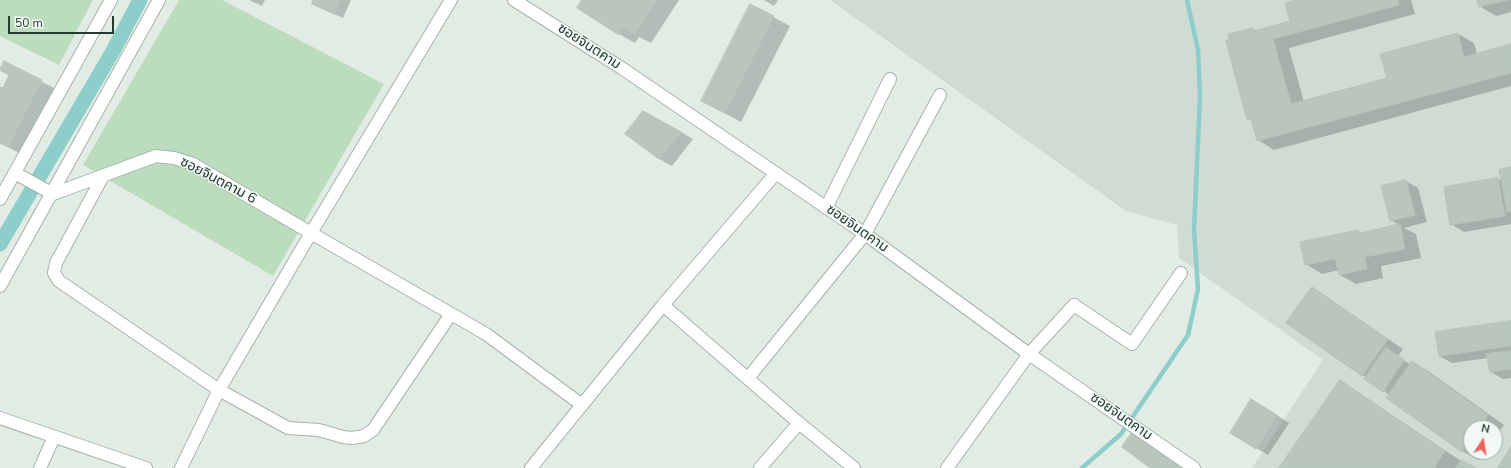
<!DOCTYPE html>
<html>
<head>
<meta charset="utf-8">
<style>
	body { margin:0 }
	#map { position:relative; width:1511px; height:468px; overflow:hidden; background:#e2ece5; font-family:"Nunito Sans",sans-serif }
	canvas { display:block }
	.north { position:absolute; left:1463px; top:420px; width:40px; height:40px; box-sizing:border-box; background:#f2f8f4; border:1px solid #9fada6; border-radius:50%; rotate:12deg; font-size:11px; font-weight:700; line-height:16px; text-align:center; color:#233c30 }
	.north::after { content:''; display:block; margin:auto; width:14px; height:18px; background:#eb6561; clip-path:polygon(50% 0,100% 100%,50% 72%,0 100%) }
	.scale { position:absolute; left:8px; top:16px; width:106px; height:18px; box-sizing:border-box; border:2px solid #233c30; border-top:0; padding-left:5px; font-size:12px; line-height:14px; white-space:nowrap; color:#233c30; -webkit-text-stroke:3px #f2f8f4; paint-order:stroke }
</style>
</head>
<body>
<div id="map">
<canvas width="1511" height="468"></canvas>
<div class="north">N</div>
<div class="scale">50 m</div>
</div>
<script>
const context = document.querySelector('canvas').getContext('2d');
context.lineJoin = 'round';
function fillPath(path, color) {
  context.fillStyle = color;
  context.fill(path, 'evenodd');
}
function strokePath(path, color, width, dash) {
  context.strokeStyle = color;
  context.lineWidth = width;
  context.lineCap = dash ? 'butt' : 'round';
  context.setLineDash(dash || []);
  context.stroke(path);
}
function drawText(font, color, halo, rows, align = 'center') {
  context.font = font + ' "Nunito Sans","Noto Sans Thai",sans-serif';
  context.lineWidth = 3;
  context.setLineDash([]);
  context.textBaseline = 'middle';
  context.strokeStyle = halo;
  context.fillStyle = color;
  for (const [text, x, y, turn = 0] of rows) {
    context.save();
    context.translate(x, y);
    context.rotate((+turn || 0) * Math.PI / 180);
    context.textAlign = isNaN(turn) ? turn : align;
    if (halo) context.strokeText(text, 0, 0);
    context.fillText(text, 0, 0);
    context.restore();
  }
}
fillPath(new Path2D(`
	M830,0H1511V468H1252L1323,360L1179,258L1177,225L1126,211ZM1471,428H1495V452H1471Z`), '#d0dbd4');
fillPath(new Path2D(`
	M0,0H93L59,65L0,36Z
	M179,0H222L384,84L273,276L83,165Z`), '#bcdcbe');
fillPath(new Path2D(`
	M249,0H265L262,6Z
	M314,0H351L343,18L321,8Z
	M584,0H679L651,43L639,37L635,43L619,34Z
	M764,0H778L774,6Z
	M1299,0H1411L1415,14L1289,48L1304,102L1388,79L1458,34L1474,43L1477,54L1511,45V86L1274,150L1258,140L1253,122L1248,119L1253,29L1257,31L1291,22Z
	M1478,0H1511V12L1496,16L1479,6Z
	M751,5L790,26L741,122L702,101Z
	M5,63L54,88L21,154L0,143V88L3,89L11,75Z
	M681,132L693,139L672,166L659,159Z
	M1511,168V224L1464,232L1451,224L1498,179L1502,181Z
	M1406,181L1418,188L1427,222L1404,228L1416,234L1421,258L1381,266L1383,278L1356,284L1340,275L1339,270L1322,274L1306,264L1358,231L1361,233L1399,225L1391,220Z
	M1312,288L1403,349L1398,356L1411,365L1412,362L1428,371L1504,425L1495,437V428H1471V452H1484L1478,460L1462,451L1366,377L1287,323Z
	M1511,322V378L1503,379L1491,372L1488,358L1452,363L1439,356Z
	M1340,381L1461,461L1474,468H1281Z
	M1264,407L1289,423L1268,455L1256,448Z
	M1134,432L1184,468H1151Z`), '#0003');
strokePath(new Path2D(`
	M1082,468L1121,434L1188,335L1198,289L1194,230L1200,96L1198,50L1187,0`), '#8dceca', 4.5);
strokePath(new Path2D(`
	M0,244L113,51L140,0`), '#8dceca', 15);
const building = new Path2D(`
	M313,0H340L334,14L312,4Z
	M582,0H657L634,35L623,28L619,35L577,8Z
	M1296,0H1398L1399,5L1273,39L1291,104L1387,78L1380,54L1458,33L1464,57L1511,44V73L1257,141L1251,119L1247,120L1226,41L1229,40L1228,34L1253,28L1254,31L1290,21L1285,3Z
	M1477,0H1508L1479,7Z
	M750,4L774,16L725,113L701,101Z
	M4,61L42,80L8,147L0,143V87L3,88L9,75L0,70Z
	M643,111L681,132L659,159L625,134Z
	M1511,167V211L1507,212L1499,170Z
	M1498,178L1505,216L1450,225L1444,187Z
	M1406,180L1415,215L1390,221L1381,186Z
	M1400,224L1405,249L1365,257L1367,269L1339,275L1335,259L1305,265L1300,242L1358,230L1359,233Z
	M1312,287L1388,339L1362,376L1286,323Z
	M1511,321V346L1439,356L1435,332Z
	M1386,347L1404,360L1383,392L1364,379Z
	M1511,351V369L1490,372L1486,354Z
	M1412,361L1488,415L1479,428H1471V439L1462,452L1386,398Z
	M1340,380L1445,451L1434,468H1279Z
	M1251,399L1277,415L1256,449L1230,433Z
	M1133,431L1182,468H1150L1122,447Z
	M1511,447V468H1498Z
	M1461,460L1476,468H1456Z`);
fillPath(building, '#b8c6be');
strokePath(building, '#b5c5bb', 1);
const minor = new Path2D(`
	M514,0L623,69L865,234L1029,354L1194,468
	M15,173L53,194L156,156L174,158L193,164L311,233L451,0
	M103,176L56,263L54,273L59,281L219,390L288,428L319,430L343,437L352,438L364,436L373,430L451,314
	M0,199L111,0
	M826,208L890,79
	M0,286L159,0
	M663,305L799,423L854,468
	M748,378L865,234L940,95
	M0,418L146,468
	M40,468L54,437
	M181,468L219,390L311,233L486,334L582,405
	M531,468L663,305L776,173
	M760,468L799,423
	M947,468L1029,354L1074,305L1132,344L1181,273`);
strokePath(minor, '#a5b4ab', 14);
strokePath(minor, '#fff', 12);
drawText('14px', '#233c30', '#f2f8f4', [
	["ซอยจินตคาม",589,47,33],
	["ซอยจินตคาม 6",218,181,28],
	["ซอยจินตคาม",857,229,35],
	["ซอยจินตคาม",1121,417,35]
]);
</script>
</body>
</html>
